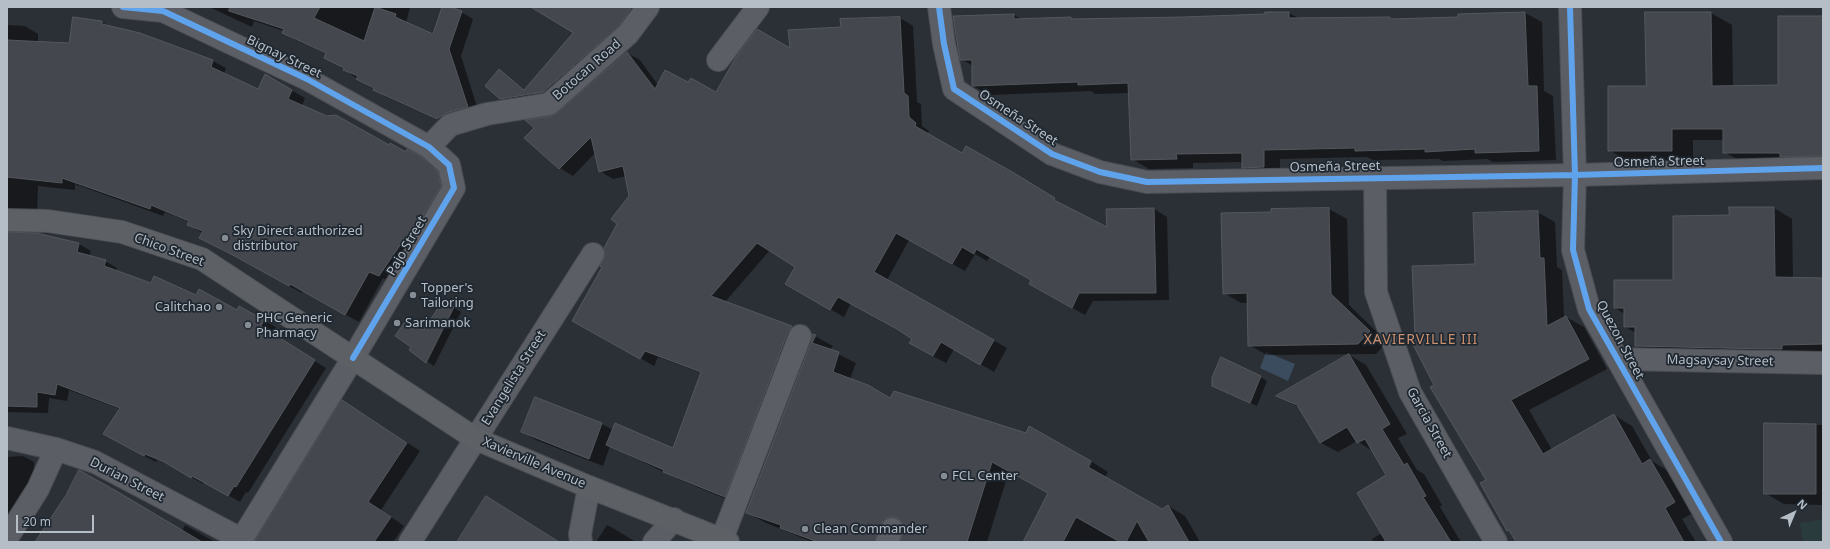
<!DOCTYPE html>
<html>
<head>
<meta charset="utf-8">
<style>
	body { margin:0 }
	#map { position:relative; width:1830px; height:549px; overflow:hidden; background:#2b3036; font-family:"Noto Sans",sans-serif }
	canvas { display:block }
	.frame { position:absolute; inset:0; border:8px solid #b5bdc6; pointer-events:none }
	.north { position:absolute; left:1774px; top:493px; width:40px; height:40px; -webkit-text-stroke:3px #1f2730; paint-order:stroke; rotate:44deg; font-size:11px; font-weight:700; line-height:16px; text-align:center; color:#b5bdc6 }
	.north::after { content:''; display:block; margin:auto; width:14px; height:18px; background:#b5bdc6; clip-path:polygon(50% 0,100% 100%,50% 72%,0 100%) }
	.scale { position:absolute; left:16px; top:515px; width:78px; height:18px; box-sizing:border-box; border:2px solid #b5bdc6; border-top:0; padding-left:5px; font-size:12px; line-height:14px; white-space:nowrap; color:#b5bdc6; -webkit-text-stroke:3px #1f2730; paint-order:stroke }
</style>
</head>
<body>
<div id="map">
<canvas width="1830" height="549"></canvas>
<div class="frame"></div>
<div class="north">N</div>
<div class="scale">20 m</div>
</div>
<script>
const context = document.querySelector('canvas').getContext('2d');
context.lineJoin = 'round';
function fillPath(path, color) {
  context.fillStyle = color;
  context.fill(path, 'evenodd');
}
function strokePath(path, color, width, dash) {
  context.strokeStyle = color;
  context.lineWidth = width;
  context.lineCap = dash ? 'butt' : 'round';
  context.setLineDash(dash || []);
  context.stroke(path);
}
function drawText(font, color, halo, rows, align = 'center') {
  context.font = font + ' "Noto Sans",sans-serif';
  context.lineWidth = 3.5;
  context.setLineDash([]);
  context.textBaseline = 'middle';
  context.strokeStyle = halo;
  context.fillStyle = color;
  for (const [text, x, y, turn = 0] of rows) {
    context.save();
    context.translate(x, y);
    context.rotate((+turn || 0) * Math.PI / 180);
    context.textAlign = isNaN(turn) ? turn : align;
    if (halo) context.strokeText(text, 0, 0);
    context.fillText(text, 0, 0);
    context.restore();
  }
}
fillPath(new Path2D(`
	M1823,519V542H1803L1800,523Z`), '#293b3c');
fillPath(new Path2D(`
	M1266,352L1295,364L1288,381L1260,368Z`), '#3b4c5e');
fillPath(new Path2D(`
	M209,7H410L406,23L433,35L443,7L461,12L473,19L461,56L479,113L449,125L386,97L344,70L327,54L295,40L284,33V31L254,21L252,27Z
	M542,7H644L552,97L510,103L501,98L500,70L525,90L575,33ZM548,90L549,92L532,95L534,93Z
	M1289,13L1300,19L1390,18L1393,20L1459,18V15L1525,13L1542,22L1544,91L1553,96L1556,160L1493,162L1487,159L1443,161L1439,159L1373,160L1367,157L1280,159V176L1260,177L1243,167V162L1193,163V168L1149,169L1132,159L1130,93L1095,94L1091,91L990,95L973,86V66L961,59L1014,15L1021,19L1070,18L1074,20L1183,18Z
	M1711,13L1732,25L1733,87L1779,86L1823,17V168L1746,164L1724,152V140H1693V163H1631L1609,150L1647,87Z
	M74,18L102,22L111,27L140,34L213,61L226,68L224,74L258,91L266,76L305,98L302,106L390,146L406,153L408,151L435,166L451,180L392,283L383,278L359,322L303,291L302,293L201,238L203,233L188,225L189,222L165,212L163,216L75,184V190L38,186L37,215L7,218V25L25,26L38,34V43L70,44Z
	M900,18L913,26L917,102L921,104L922,126L929,131L927,134L963,154L1027,182L1067,208L1108,228L1154,209L1167,217L1169,300L1093,301L1085,315L1030,284L1032,279L990,256L987,261L975,254L965,271L909,240L887,280L1007,348L994,372L954,349L946,363L923,351L913,338L901,331L851,303L844,317L786,284L796,266L770,250L725,302L792,327L805,335L738,504L678,479L610,446L603,466L536,440L522,432L535,398L602,424L613,430L674,449L701,373L658,357L654,366L573,320L603,266L630,196L626,176L613,179L600,171L595,153L573,176L560,168L526,138L551,117L558,114L627,53L640,60L658,85L689,84L717,93L791,50L842,28Z
	M1774,208L1792,219L1793,279H1823V354L1655,356L1636,346V333L1625,327V314L1615,308L1674,281L1730,216Z
	M1329,209L1347,219L1349,305L1387,342L1376,354L1267,355L1249,345L1248,303H1241L1224,293L1272,213V210Z
	M1537,212L1555,222L1557,267L1562,270L1564,318L1566,317L1584,327L1607,369L1529,410L1552,450L1614,415L1632,426L1652,461L1668,471L1693,513L1682,519L1696,542H1517L1512,532L1508,530L1487,480L1436,385L1416,336L1476,265Z
	M7,233L36,234L79,244L91,251L89,257L105,261L117,268L116,271L237,311L239,308L276,327L272,334L326,368L248,493L246,492L240,502L205,482L203,484L176,468L157,460L156,462L116,441L120,409L69,390L67,401L49,398L48,413L7,412Z
	M444,302L461,312L434,366L410,350Z
	M813,335L833,346L830,350L856,363L850,379L890,399L1087,472L1092,462L1108,472L1105,477L1162,510L1168,506L1185,516L1200,542H1150L1149,540L1148,542H1024L1049,493L1009,471L987,542H901L905,527L902,529L895,542H812L764,522L747,512L813,341Z
	M1349,355L1366,365L1407,434L1398,438L1417,470L1424,474L1442,505L1440,507L1461,542H1373L1372,539L1382,533L1388,475L1374,452L1357,441L1338,452L1321,443L1300,408L1278,396Z
	M1260,377L1267,381L1257,406L1220,389Z
	M356,409L420,451L381,510L404,526L393,542H256Z
	M1765,424L1823,425V505L1784,504L1765,493Z
	M23,456L34,462L33,497L7,529V457Z
	M80,471L182,531L185,525L215,542H39L47,525Z
	M607,525L613,528L636,542H596Z`), '#0007');
const building = new Path2D(`
	M230,7H320L314,18L364,41L375,7L396,14L395,17L433,34L442,7H449L462,11L449,49L468,107L446,113L437,119L373,90L374,88L356,79L358,76L343,70L344,68L324,58L326,53L282,33L284,29L229,11Z
	M531,7H632L619,26L543,92L500,99L485,86L499,69L524,90L573,33Z
	M1265,12H1289V18L1390,17V19L1458,17V14L1525,12L1528,86H1537L1539,151L1475,153V149L1425,152V149L1355,151V148L1264,150V167L1242,168V153L1176,154L1177,159L1131,160L1128,83L1078,85V82L972,86V60H960L953,16L1014,14V19L1071,17V19L1183,17L1265,14Z
	M1645,12H1711L1712,86L1778,85V16H1823V156L1780,157V153H1723V129H1672V151H1608V86H1646Z
	M73,17L102,21V24L140,33L213,60L211,67L258,89L265,74L292,90L288,99L327,116L336,115L389,145L390,143L406,152L407,149L422,157L438,172L441,186L416,227L405,243L403,241L379,276L369,272L345,315L290,284L289,286L229,253L199,238L203,231L187,225L189,221L151,205L150,209L62,178V183L7,177V40L69,43Z
	M900,17L904,93L908,96L909,117L916,123L915,126L962,153L966,146L1014,173L1055,198L1054,200L1107,227L1106,209L1154,208L1156,293H1079L1072,308L1029,284L1031,280L976,249L974,254L962,247L952,264L896,233L874,272L994,340L980,365L941,342L933,356L909,343L912,339L897,329L838,297L830,310L785,284L795,267L757,243L711,296L792,326L788,332L725,497L663,472L664,470L606,445L615,423L673,448L701,372L645,351L640,359L572,321L602,267L600,266L605,255L604,248L617,224L611,219L629,196L623,166L599,172L591,137L559,169L524,138L534,128L525,120L551,116L557,113L627,52L655,89L665,70L688,82L691,78L716,92L736,57L757,29L790,48L788,30L841,27L840,19Z
	M1729,207H1774L1775,277L1823,278V344L1782,345V349H1767L1635,346V327H1624V308H1614V280H1673V216L1729,215Z
	M1329,208L1331,294L1370,331L1358,344L1248,346L1247,293L1223,294L1221,213L1271,212V209Z
	M1538,211L1540,258H1544L1547,326L1566,316L1589,359L1511,400L1543,454L1614,414L1642,464L1650,459L1675,502L1665,508L1684,542H1516L1509,530L1507,531L1480,483L1486,480L1430,387L1434,385L1409,337L1415,335L1412,266L1475,264L1473,213Z
	M7,232L36,233L79,243L77,252L106,260L104,266L151,283L154,276L196,295L199,289L237,310L239,306L264,320L261,326L315,360L236,487L234,486L228,496L192,476L191,478L164,462L145,454L144,456L103,434L120,408L57,384L55,395L37,392V407L7,406Z
	M444,300L454,307L426,363L409,350L411,347L395,336L407,319L423,330Z
	M812,334L816,335L812,343L839,352L833,372L868,385L890,398L894,391L1026,433L1029,426L1091,461L1088,467L1162,509L1168,505L1189,542H1149L1137,521L1126,542H1120L1076,517L1063,542H1023L1048,493L992,462L967,542H900L904,527L901,521L896,517H890L884,519L881,524L875,542H818L780,528L781,525L746,513L812,340Z
	M1349,354L1390,424L1382,429L1404,465L1407,463L1426,496L1423,497L1451,542H1386L1357,493L1386,475L1365,439L1357,443L1347,427L1320,443L1297,405L1276,396Z
	M1221,357L1261,376L1250,403L1212,386V378Z
	M535,397L602,423L589,459L521,432Z
	M342,400L407,443L368,502L391,517L374,542H255Z
	M1764,423L1816,424V494H1764Z
	M79,470L118,492L202,542H35L66,495Z
	M486,496L559,542H457Z`);
fillPath(building, '#44484e');
strokePath(building, '#53585d', 1);
const minor = new Path2D(`
	M123,7L163,11L307,79L429,147L449,165L454,188L353,358L240,542
	M939,7L944,44L954,89L1052,154L1100,172L1147,182L1575,175L1823,168
	M1570,7L1575,175L1573,250L1589,309L1721,542
	M718,60L758,7
	M429,147L450,125L487,114L549,104L628,34L648,7
	M1375,178L1376,292L1410,392L1496,542
	M1617,359L1823,363
	M7,438L56,449L95,462L241,539
	M7,538L38,489L56,449
	M722,539L800,336
	M410,542L593,254
	M581,542L580,534L589,487
	M654,542L674,519
	M887,542L892,529`);
const major = new Path2D(`
	M7,220L48,221L122,232L202,259L476,439L589,487L728,542`);
strokePath(minor, '#494c51', 24);
strokePath(major, '#494d53', 24);
strokePath(minor, '#5b5e64', 22);
strokePath(major, '#5d6166', 22);
strokePath(new Path2D(`
	M123,7L163,11L307,79L429,147L449,165L454,188L353,358
	M939,7L944,44L954,89L1052,154L1100,172L1147,182L1575,175L1823,168
	M1570,7L1575,175L1573,250L1589,309L1721,542`), '#60a3ed', 6);
for (const [x, y, r, color] of [
	[225,238,4,"#858c94"],
	[413,295,4,"#858c94"],
	[219,307,4,"#858c94"],
	[397,323,4,"#858c94"],
	[248,325,4,"#858c94"],
	[944,476,4,"#858c94"],
	[805,529,4,"#858c94"]
]) {
  const dot = new Path2D();
  dot.arc(x, y, r, 0, 2 * Math.PI);
  context.fillStyle = color;
  context.fill(dot);
  strokePath(dot, '#1f2730', 1.5);
}
drawText('13px', '#b5bdc6', '#1f2730', [
	["Bignay Street",284,57,26],
	["Botocan Road",587,70,-41],
	["Osmeña Street",1018,118,33],
	["Osmeña Street",1659,162,-1],
	["Osmeña Street",1335,167,-1],
	["Pajo Street",407,246,-60],
	["Chico Street",169,250,20],
	["Quezon Street",1620,340,62],
	["Magsaysay Street",1720,361,1],
	["Evangelista Street",514,378,-58],
	["Garcia Street",1429,423,61],
	["Xavierville Avenue",534,463,23],
	["Durian Street",127,480,27]
]);
drawText('13px', '#b5bdc6', '#1f2730', [
	["Sky Direct authorized",233,231],
	["distributor",233,246],
	["Topper's",421,288],
	["Tailoring",421,303],
	["Calitchao",211,307,"right"],
	["PHC Generic",256,318],
	["Pharmacy",256,333],
	["Sarimanok",405,323],
	["FCL Center",952,476],
	["Clean Commander",813,529]
], 'left');
context.letterSpacing = '1px';
drawText('14px', '#ca906d', '#1f2730', [
	["XAVIERVILLE III",1421,340]
]);
context.letterSpacing = '0px';
</script>
</body>
</html>
